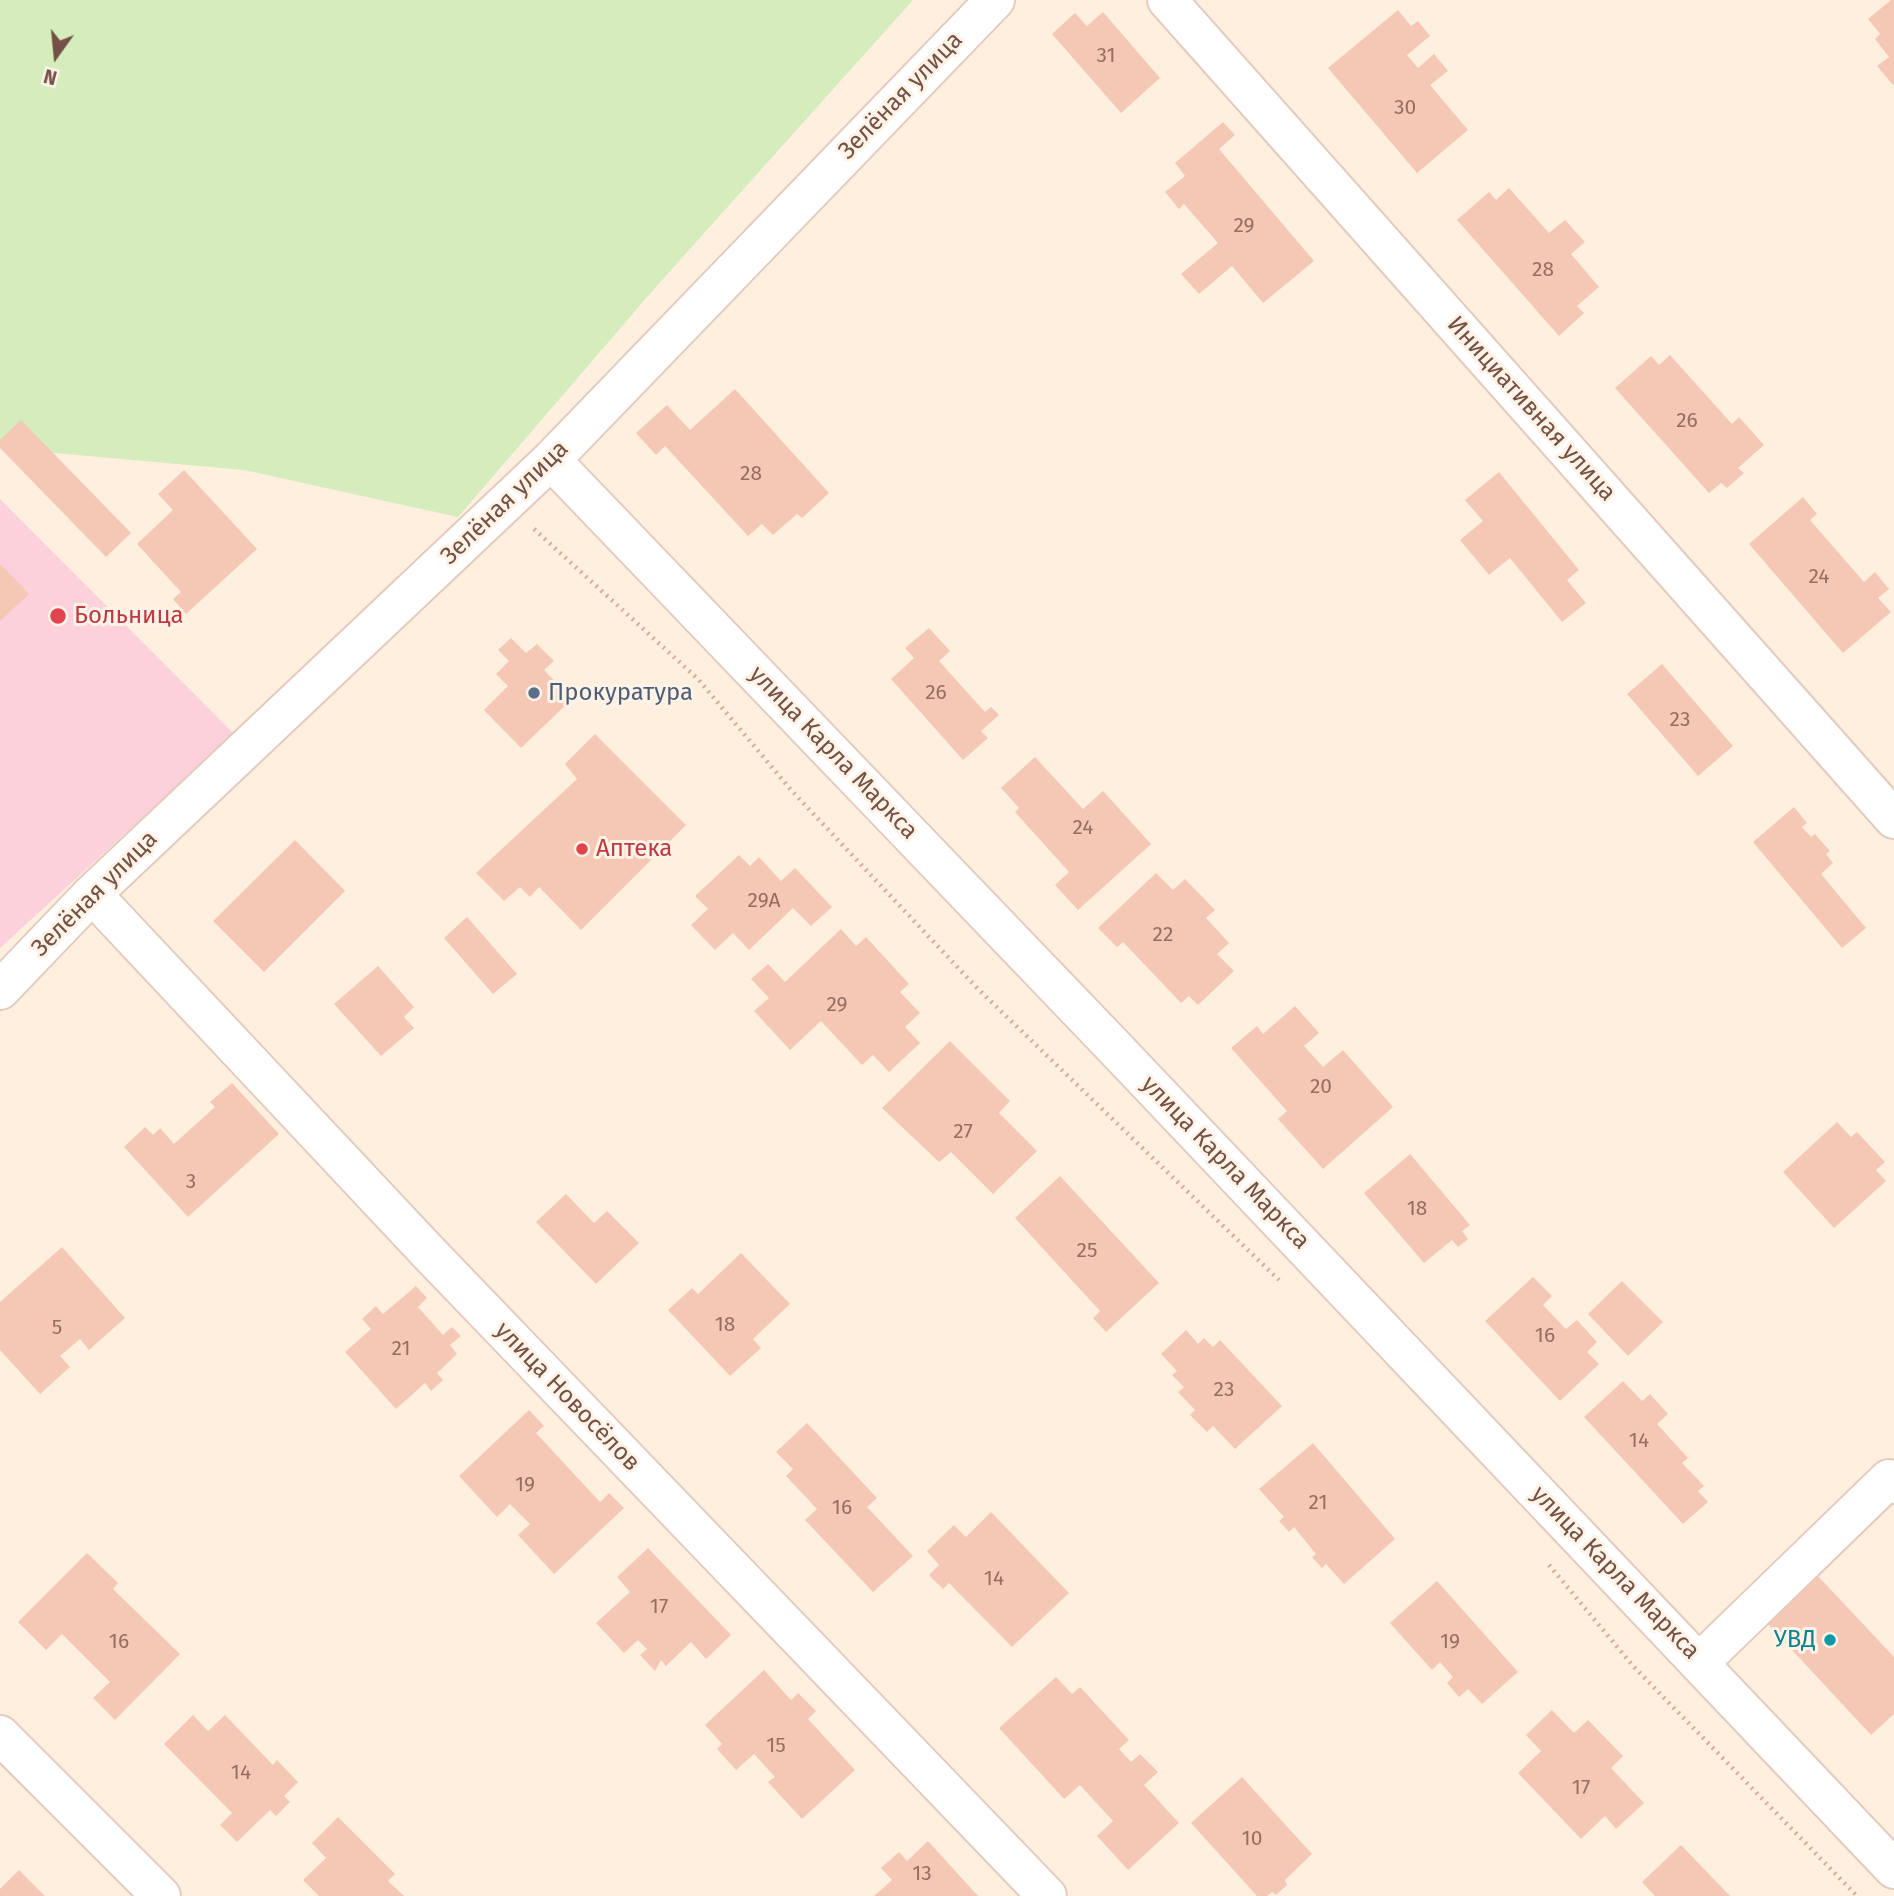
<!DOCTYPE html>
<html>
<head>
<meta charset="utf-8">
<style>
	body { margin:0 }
	#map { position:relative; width:1894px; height:1896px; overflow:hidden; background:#feefdf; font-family:"Fira Sans",sans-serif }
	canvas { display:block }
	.north { position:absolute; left:21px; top:21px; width:70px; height:70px; -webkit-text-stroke:5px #fff3e7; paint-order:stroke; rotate:195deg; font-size:19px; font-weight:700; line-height:28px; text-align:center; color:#755145 }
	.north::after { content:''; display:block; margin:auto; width:24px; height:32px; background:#755145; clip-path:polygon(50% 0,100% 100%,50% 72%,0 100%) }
</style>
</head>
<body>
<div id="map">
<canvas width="1894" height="1896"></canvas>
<div class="north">N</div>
</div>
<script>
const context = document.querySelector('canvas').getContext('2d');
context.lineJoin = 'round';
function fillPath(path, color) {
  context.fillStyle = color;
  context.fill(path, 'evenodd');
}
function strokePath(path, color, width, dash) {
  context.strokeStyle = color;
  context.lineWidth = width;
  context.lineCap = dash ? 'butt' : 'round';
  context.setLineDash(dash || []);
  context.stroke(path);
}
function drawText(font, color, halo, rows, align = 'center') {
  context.font = font + ' "Fira Sans",sans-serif';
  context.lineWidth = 6;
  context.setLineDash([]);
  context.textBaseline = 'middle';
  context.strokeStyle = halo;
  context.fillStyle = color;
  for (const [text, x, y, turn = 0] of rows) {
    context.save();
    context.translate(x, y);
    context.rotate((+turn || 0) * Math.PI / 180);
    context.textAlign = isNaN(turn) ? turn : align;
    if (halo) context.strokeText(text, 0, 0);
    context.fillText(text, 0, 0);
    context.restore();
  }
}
fillPath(new Path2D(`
	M0,499L234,734L0,948Z`), '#fcd1db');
fillPath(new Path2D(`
	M0,0H913L654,289L458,517L244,470L0,448Z`), '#d5ecbd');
fillPath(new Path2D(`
	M1891,0H1894V86L1877,66L1889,57L1875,39L1880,34L1868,19Z
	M1398,10L1411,26L1418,21L1430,36L1407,55L1418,68L1434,54L1448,71L1430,85L1468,130L1417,173L1328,68Z
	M1103,12L1160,78L1121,113L1052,34L1075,13L1087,26Z
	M1223,122L1235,135L1219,149L1314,261L1263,303L1232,266L1199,294L1181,274L1218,243L1184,204L1179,209L1165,192L1185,176L1175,163Z
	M1509,188L1549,233L1565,220L1585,242L1571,254L1599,287L1577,306L1584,313L1559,336L1457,220L1489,192L1496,200Z
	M1670,355L1732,424L1739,417L1764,445L1738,468L1744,473L1727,488L1721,483L1709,493L1615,388L1651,356L1659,365Z
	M735,389L829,493L802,518L797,514L773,535L762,524L748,536L665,446L656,455L636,433L667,405L690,430Z
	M21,420L131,533L106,557L0,448V440Z
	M184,470L257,549L186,614L173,599L181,592L137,544L173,510L158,494Z
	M1499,472L1579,570L1567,580L1586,603L1562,622L1510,558L1489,575L1460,540L1483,521L1465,500Z
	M1803,497L1817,514L1810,520L1864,582L1875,572L1889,589L1878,598L1891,612L1843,653L1749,544Z
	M0,564L29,594L0,621Z
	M929,628L950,651L939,661L985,712L991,707L999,715L981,731L988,738L963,760L891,679L914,658L905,648Z
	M511,638L526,653L537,644L554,661L544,670L572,699L521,748L484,710L508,686L496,674L509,661L498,650Z
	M1662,664L1733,746L1698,776L1627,694Z
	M595,734L686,825L581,930L539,887L530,897L520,887L504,901L476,873L577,779L565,764Z
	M1035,757L1083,809L1103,791L1151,844L1078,910L1055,885L1069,872L1015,812L1019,808L1001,788Z
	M1794,807L1807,823L1802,827L1811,837L1815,834L1830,851L1826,854L1833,863L1821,874L1866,928L1842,948L1753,842Z
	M295,840L345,891L264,972L213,921Z
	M739,855L750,866L759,857L781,881L795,868L832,907L811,926L793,908L749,950L733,933L715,950L691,925L708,909L695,896Z
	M1156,873L1173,890L1185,879L1215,910L1206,918L1229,943L1217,954L1234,971L1198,1005L1189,996L1181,1003L1123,942L1117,947L1098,928Z
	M467,917L517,974L493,994L444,938Z
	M841,929L856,946L866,937L909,984L900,992L920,1013L905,1027L920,1043L889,1072L873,1055L862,1065L821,1021L790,1050L754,1011L769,998L751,979L768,964L785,982Z
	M378,966L414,1007L404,1017L414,1028L381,1056L334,1004Z
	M1295,1006L1319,1033L1304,1046L1323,1067L1343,1050L1393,1107L1323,1169L1278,1119L1287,1111L1231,1048L1257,1026L1263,1034Z
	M950,1041L1010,1101L999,1113L1037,1151L993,1194L951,1152L939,1162L882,1108Z
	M232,1083L279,1134L188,1217L124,1147L145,1127L153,1135L160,1128L174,1144L215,1107L210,1102Z
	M1837,1122L1851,1137L1857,1132L1885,1162L1876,1170L1886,1181L1834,1228L1783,1172Z
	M1410,1154L1470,1225L1462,1231L1468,1239L1458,1247L1452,1240L1424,1263L1364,1193Z
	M1060,1176L1159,1283L1106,1332L1093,1318L1100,1311L1015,1218Z
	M566,1194L594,1223L607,1211L639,1243L596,1284L536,1222Z
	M62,1247L125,1318L89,1350L80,1339L60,1356L70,1367L40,1394L0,1350V1302Z
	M741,1253L790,1304L753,1339L761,1348L730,1376L668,1310L692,1288L698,1294Z
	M1533,1277L1552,1296L1543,1305L1566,1329L1577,1320L1597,1342L1587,1352L1599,1364L1560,1401L1485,1321Z
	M1622,1281L1663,1322L1628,1356L1588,1314Z
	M416,1286L427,1298L418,1307L443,1335L452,1327L461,1336L450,1345L457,1354L437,1373L443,1380L431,1391L425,1383L396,1409L345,1352L371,1329L362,1319L376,1306L383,1314Z
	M1186,1330L1198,1344L1204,1338L1213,1347L1220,1340L1282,1406L1235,1449L1213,1426L1207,1432L1190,1415L1195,1410L1178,1392L1184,1387L1172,1375L1177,1371L1161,1354Z
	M1623,1381L1642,1401L1650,1394L1668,1414L1657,1424L1688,1458L1682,1463L1704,1486L1698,1491L1708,1502L1683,1524L1584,1417Z
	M529,1410L544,1426L536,1433L600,1502L609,1493L624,1508L554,1574L518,1535L530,1524L510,1504L497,1517L459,1476Z
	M807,1423L877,1498L867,1507L913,1556L873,1592L805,1520L817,1509L786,1476L793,1469L776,1452Z
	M1313,1443L1395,1539L1344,1584L1326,1564L1322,1568L1312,1557L1316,1554L1294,1527L1289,1532L1279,1521L1284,1517L1259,1489Z
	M991,1512L1069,1593L1012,1647L949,1583L943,1589L929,1575L939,1565L927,1551L954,1525L966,1537Z
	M648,1548L731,1635L706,1659L691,1642L666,1666L661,1660L655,1671L640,1655L647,1649L638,1640L624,1653L596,1623L630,1592L617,1577Z
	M87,1553L118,1583L113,1589L180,1654L115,1720L93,1698L110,1682L62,1634L46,1650L18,1622Z
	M1817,1575L1894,1657V1714L1871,1735L1766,1622Z
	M1437,1581L1518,1672L1482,1704L1468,1689L1459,1697L1447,1683L1453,1677L1440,1662L1432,1670L1390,1623Z
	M764,1670L791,1700L798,1693L816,1711L808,1719L855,1770L802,1819L768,1782L775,1777L754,1754L736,1770L717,1749L722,1744L705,1725Z
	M1056,1677L1072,1694L1080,1687L1129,1740L1119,1749L1131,1762L1140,1754L1158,1772L1144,1785L1179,1823L1128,1870L1097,1836L1113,1821L1080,1785L1064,1799L999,1728Z
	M1552,1710L1574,1733L1588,1720L1623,1756L1611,1768L1644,1803L1616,1829L1605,1816L1581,1839L1518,1773L1541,1751L1526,1735Z
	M193,1715L208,1731L225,1715L273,1765L277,1760L298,1782L284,1796L290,1802L276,1816L270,1810L237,1842L220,1825L232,1813L164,1744Z
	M1242,1777L1312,1854L1285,1880L1287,1885L1276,1895L1272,1892L1267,1896H1257L1191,1823Z
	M338,1817L395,1874L388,1881L404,1896H319L303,1880L326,1858L312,1843Z
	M928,1841L978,1896H874L892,1880L881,1868L899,1852L907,1861Z
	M1681,1845L1730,1896H1655L1642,1882Z
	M19,1870L45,1896H0V1889Z`), '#f5c8b5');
const minor = new Path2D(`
	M1167,0L1894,819
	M551,460L1115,1048L1894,1869
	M92,894L427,1251L1047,1896
	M0,990L92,894L551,460L995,0
	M1700,1662L1889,1479L1894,1484
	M0,1735L161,1896`);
strokePath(minor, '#e4cbbd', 42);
strokePath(new Path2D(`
	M534,529L698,679L791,790L978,989L1279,1280
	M1549,1565L1634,1667L1857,1896`), '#d9ab98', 4.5, [2, 5]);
strokePath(minor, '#fff', 38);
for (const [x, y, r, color] of [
	[58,616,9,"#e0444e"],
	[534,693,7,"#5c6f8a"],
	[582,849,7,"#e0444e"],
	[1830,1640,7,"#0f9aa8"]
]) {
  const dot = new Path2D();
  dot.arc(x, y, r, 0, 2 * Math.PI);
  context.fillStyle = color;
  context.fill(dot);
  strokePath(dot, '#fff3e7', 2.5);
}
drawText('21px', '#956f61', null, [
	["31",1106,56],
	["30",1405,108],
	["29",1244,226],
	["28",1543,270],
	["26",1687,421],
	["28",751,474],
	["24",1819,577],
	["26",936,693],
	["23",1680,720],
	["24",1083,828],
	["29А",764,901],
	["22",1163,935],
	["29",837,1005],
	["20",1321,1087],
	["27",963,1132],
	["3",191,1182],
	["18",1417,1209],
	["25",1087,1251],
	["18",725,1325],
	["5",57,1328],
	["16",1545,1336],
	["21",401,1349],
	["23",1224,1390],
	["14",1639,1441],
	["19",525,1485],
	["21",1318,1503],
	["16",842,1508],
	["14",994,1579],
	["17",659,1607],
	["16",119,1642],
	["19",1450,1642],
	["15",776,1746],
	["14",241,1773],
	["17",1581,1788],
	["10",1252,1839],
	["13",922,1874]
]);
drawText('24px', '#755145', '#fff3e7', [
	["Зелёная улица",901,96,-46],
	["Инициативная улица",1531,409,48],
	["Зелёная улица",505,503,-44],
	["улица Карла Маркса",833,753,46],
	["Зелёная улица",95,894,-45],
	["улица Карла Маркса",1225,1163,46],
	["улица Новосёлов",567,1397,46],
	["улица Карла Маркса",1615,1573,46]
]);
drawText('24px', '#be3a42', '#fff3e7', [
	["Больница",74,616],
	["Аптека",596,849]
], 'left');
drawText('24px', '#4e5e75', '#fff3e7', [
	["Прокуратура",548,693]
], 'left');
drawText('24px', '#0d838f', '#fff3e7', [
	["УВД",1816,1640]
], 'right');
</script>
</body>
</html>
